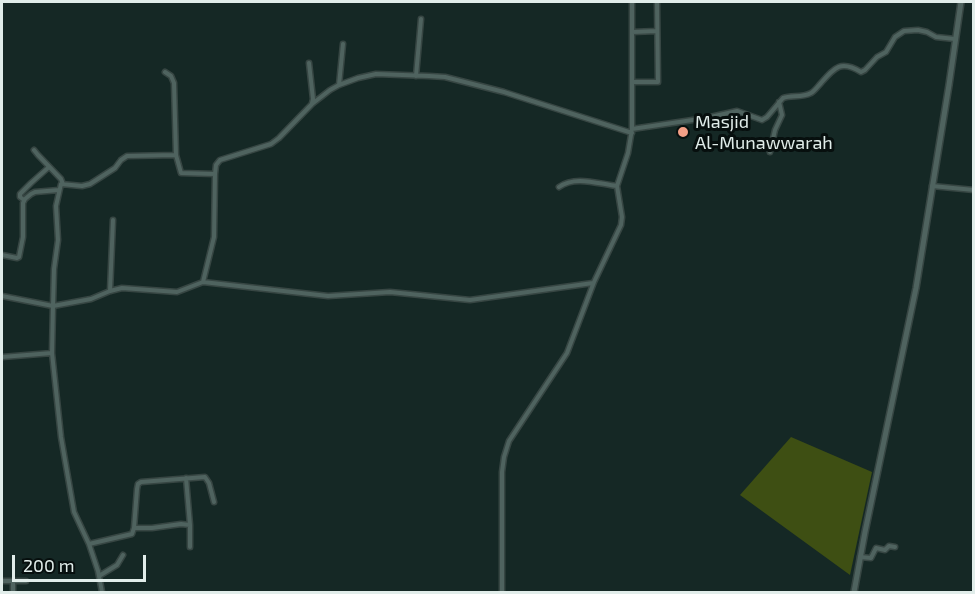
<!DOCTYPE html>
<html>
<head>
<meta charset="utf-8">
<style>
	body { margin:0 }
	#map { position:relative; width:975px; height:594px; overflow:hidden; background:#152825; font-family:"Exo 2",sans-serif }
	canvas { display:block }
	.frame { position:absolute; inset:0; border:3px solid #e1edea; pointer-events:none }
	.scale { position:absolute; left:12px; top:555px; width:134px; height:27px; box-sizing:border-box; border:3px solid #e1edea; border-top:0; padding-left:8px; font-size:18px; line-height:21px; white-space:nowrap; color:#e1edea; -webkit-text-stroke:4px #070f0e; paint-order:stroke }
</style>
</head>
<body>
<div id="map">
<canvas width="975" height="594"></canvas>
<div class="frame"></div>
<div class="scale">200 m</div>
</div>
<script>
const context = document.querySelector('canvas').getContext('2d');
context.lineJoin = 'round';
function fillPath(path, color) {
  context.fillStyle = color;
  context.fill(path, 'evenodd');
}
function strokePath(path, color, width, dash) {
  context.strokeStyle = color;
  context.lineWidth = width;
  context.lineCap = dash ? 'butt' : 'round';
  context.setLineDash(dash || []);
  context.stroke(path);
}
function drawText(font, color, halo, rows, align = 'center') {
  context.font = font + ' "Exo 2",sans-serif';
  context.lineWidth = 6;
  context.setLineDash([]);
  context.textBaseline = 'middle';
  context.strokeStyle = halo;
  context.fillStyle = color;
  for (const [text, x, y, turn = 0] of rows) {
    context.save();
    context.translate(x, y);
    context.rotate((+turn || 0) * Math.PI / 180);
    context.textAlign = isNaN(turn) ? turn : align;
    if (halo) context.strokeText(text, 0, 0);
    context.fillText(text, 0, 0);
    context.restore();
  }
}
fillPath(new Path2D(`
	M791,437L872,472L850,575L740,495Z`), '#3e4f13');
const minor = new Path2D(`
	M632,32L657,31
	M309,63L313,99L312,103
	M165,72L171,76L174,83L176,155
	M416,76L421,19
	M633,82H658L657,2
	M339,85L343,44
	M632,129L706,118L737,111L762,120L767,117L783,98C792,95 802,98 811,93C815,91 818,86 821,83C835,67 841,60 861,72L865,70L877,57L886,52L895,37L904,31L918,30L927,32L936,37L955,39
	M34,150L38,155L61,179L63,184
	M770,152L775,130L782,115L779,102
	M932,186L974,190
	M559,187C575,175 599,184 617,186
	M24,200L20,197V194L31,183L49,167
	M2,255L17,258L19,257L23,237V203L25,199L31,194L35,192L59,190
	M203,282L328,296L390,292L470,300L593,283
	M110,291L113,220
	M2,296L53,306L54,269L58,240L56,206L61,184L82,186L90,184L115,168L121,160L127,156L176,155L181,173L215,174
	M2,357L52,353
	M186,478L190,525V547
	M134,528H152L181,524L190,525
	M89,544L132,534L134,528L137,489L138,484L141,482L205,477L209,483L214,502
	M860,557L871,558L876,548L885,550L889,546L895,547
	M99,576L117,565L123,555
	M2,581H26
	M13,592V581
	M102,592L98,571L89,544L74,512L61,437L52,353L53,306L91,299L110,291L122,288L177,292L203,282L214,237L215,174L216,165L220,160L271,144L279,138L312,104L330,90L339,85L358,78L376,74L429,76L445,77L504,92L632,133
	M502,592V472L504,457L509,441L567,353L594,282L621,225L622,217L617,186L628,153L632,129V2`);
const tertiary = new Path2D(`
	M854,592L865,532L916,288L949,85L961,2`);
strokePath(minor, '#374643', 7);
strokePath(tertiary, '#374643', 8);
strokePath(minor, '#4f635f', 4);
strokePath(tertiary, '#4f635f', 5);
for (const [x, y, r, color] of [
	[683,132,6,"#f39f86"]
]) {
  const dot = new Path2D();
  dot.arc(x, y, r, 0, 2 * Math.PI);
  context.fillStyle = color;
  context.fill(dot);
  strokePath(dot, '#070f0e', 2);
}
drawText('18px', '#e1edea', '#070f0e', [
	["Masjid",695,122],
	["Al-Munawwarah",695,143]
], 'left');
</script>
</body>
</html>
